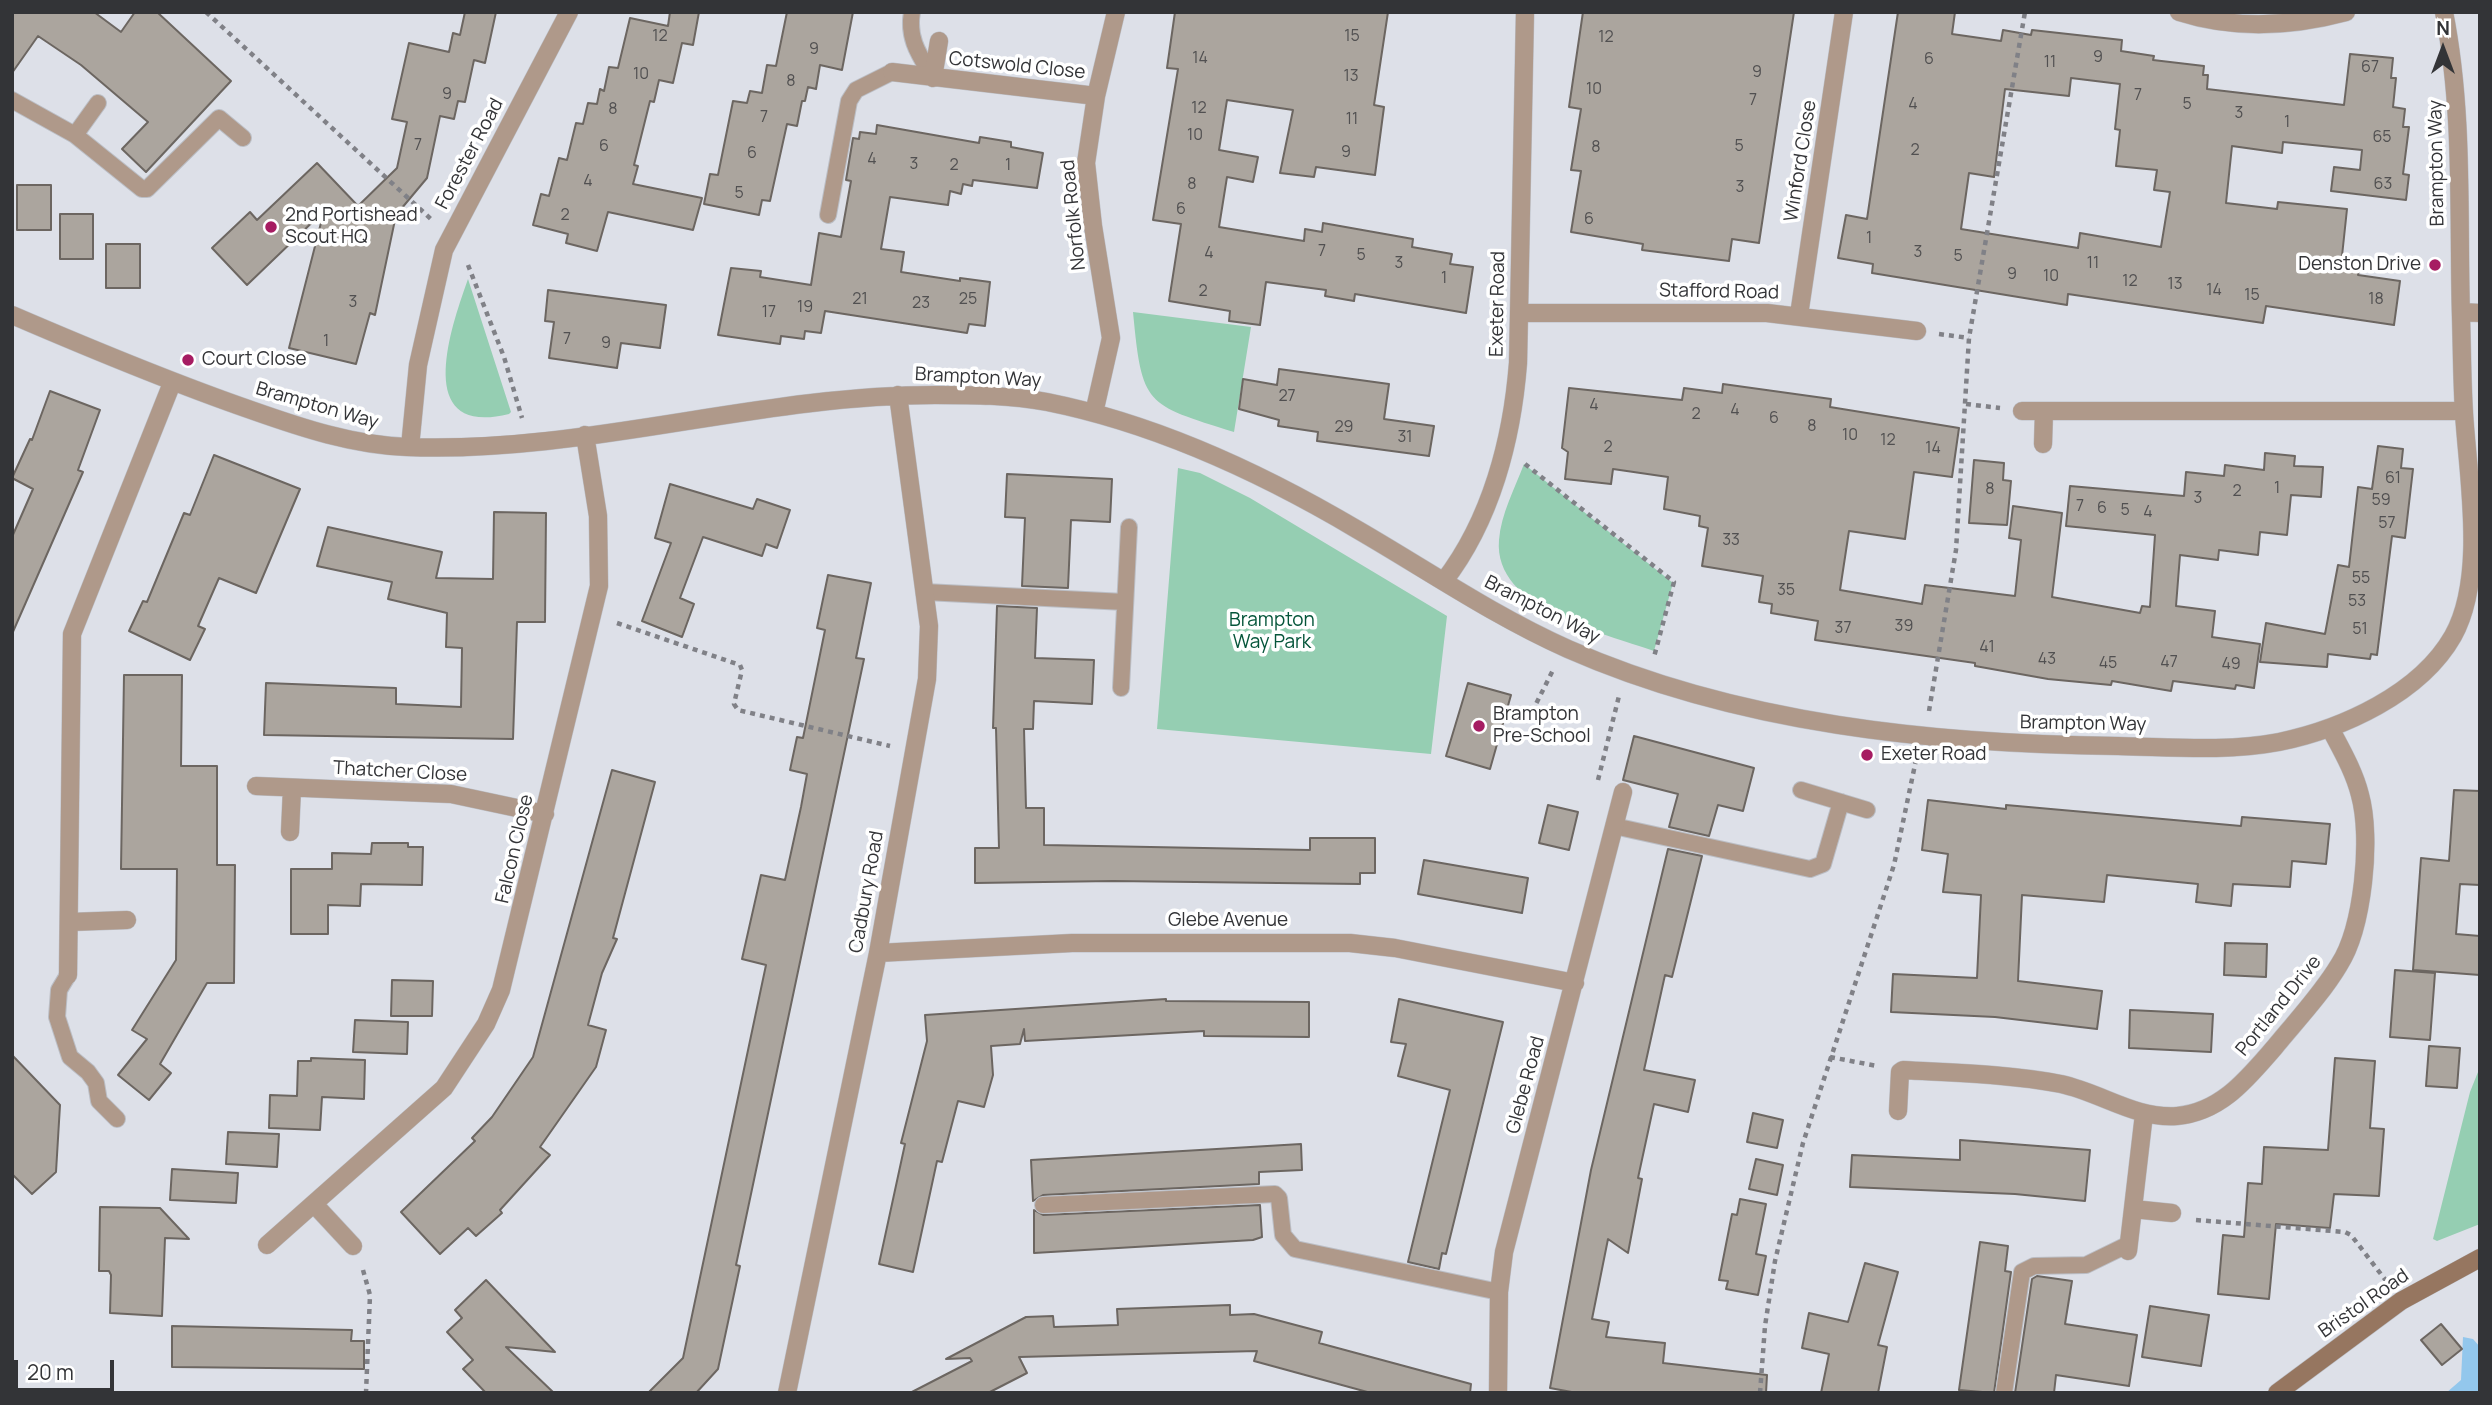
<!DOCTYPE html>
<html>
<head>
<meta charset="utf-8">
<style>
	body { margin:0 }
	#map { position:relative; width:2492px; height:1405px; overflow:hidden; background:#dde0e8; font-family:Manrope,sans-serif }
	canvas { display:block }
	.frame { position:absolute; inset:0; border:14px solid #333437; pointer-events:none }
	.north { position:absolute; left:2408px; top:14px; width:70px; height:70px; -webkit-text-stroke:5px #fff; paint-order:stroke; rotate:0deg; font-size:19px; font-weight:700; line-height:28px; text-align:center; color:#333437 }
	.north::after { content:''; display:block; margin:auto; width:24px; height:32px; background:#333437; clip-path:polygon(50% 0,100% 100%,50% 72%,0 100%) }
	.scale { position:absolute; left:14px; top:1360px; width:100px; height:32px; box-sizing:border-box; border:4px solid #333437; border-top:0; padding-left:9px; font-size:21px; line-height:24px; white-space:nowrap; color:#333437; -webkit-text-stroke:5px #fff; paint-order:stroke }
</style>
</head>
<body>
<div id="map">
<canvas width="2492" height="1405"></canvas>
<div class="frame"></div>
<div class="north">N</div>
<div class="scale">20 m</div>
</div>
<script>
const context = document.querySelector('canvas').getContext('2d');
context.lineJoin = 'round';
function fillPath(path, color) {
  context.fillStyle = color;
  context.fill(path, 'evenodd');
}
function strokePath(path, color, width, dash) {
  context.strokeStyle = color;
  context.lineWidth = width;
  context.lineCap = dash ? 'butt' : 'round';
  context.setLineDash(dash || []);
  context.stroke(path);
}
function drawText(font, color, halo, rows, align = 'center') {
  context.font = font + ' Manrope,sans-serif';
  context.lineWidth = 7;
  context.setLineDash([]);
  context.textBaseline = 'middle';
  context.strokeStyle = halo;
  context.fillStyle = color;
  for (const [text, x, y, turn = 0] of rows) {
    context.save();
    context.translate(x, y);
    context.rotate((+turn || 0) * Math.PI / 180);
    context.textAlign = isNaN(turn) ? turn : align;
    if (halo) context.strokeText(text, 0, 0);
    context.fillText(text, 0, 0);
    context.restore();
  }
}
fillPath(new Path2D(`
	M468,279L511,412L509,414C412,438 451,327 468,279Z
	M1133,312L1251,327L1234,432C1145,404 1142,406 1133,312Z
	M1524,464L1673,583L1654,651C1604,633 1493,609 1499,540C1501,514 1515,488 1524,464Z
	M1178,468L1200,473L1250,498L1447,616L1431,754L1157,729Z
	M2480,1067V1224L2437,1241L2433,1239L2470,1092Z`), '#95ceb2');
fillPath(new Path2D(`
	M2463,1337L2473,1339L2480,1347V1393H2446L2461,1380Z`), '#93c7ec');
const building = new Path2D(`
	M12,12H94L121,32L135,12H157L231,81L146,172L122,149L148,122L81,65L38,36L12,73Z
	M465,12H496L485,63L474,60L465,102L458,101L454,119L440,116L427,178L396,215L375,315L370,313L356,364L289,348L324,211L247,285L212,248L250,212L257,220L317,163L358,206L397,168L407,122L392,119L409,43L449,52L453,33L460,35Z
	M670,12H699L693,45L682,43L673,83L659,80L654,102L650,101L634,165L638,166L633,184L702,198L693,230L608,212L597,251L566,243L568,234L533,225L541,194L549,196L559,158L567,160L576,123L583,124L588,103L597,104L600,89L604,91L609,67L618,68L630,18L668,26Z
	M787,12H853L842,70L820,65L816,89L808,87L805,101H802L797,126L787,124L770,201L762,200L759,215L704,204L710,174L718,175L733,101L747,103L750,91L762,93L767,65L776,66Z
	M1175,12H1388L1374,105L1384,107L1375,175L1316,167L1314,177L1280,173L1293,110L1227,100L1219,150L1258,157L1253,182L1227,177L1219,227L1304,241L1305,229L1322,232L1323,223L1413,239L1412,247L1452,254L1450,264L1473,267L1466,313L1355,294L1354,301L1325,296L1326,290L1266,282L1260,325L1229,321L1230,311L1169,301L1181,224L1153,220L1178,69L1167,68Z
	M1583,12H1794L1759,243L1732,239L1729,261L1642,250L1643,244L1571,232L1581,171L1571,170L1581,109L1569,107Z
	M1898,12H1955L1952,34L2001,41L2003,30L2031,35L2032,30L2122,40L2121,51L2154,56L2153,60L2204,66L2203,75H2208L2207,89L2344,105L2350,54L2393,58L2391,78H2396L2393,107L2405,109L2403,127H2409L2403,174L2409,175L2406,200L2331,191L2334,167L2360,170L2362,150L2283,142L2282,153L2232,146L2226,203L2277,209L2278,202L2347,209L2342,256L2361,259L2358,275L2400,281L2394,325L2266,306L2263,323L2068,294L2067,305L1872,273L1873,264L1838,258L1846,215L1867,219ZM2071,78L2120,84L2115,129L2120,130L2116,166L2157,170L2154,190L2170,192L2161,247L2080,233L2078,248L1961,229L1969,173L1994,177L2005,89L2069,96Z
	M877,125L979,143L980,137L1011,142V147L1043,153L1037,188L973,180L972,186L963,184L961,194L950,191L948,205L890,197L881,249L904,252L901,272L960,281V278L990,282L985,326L969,324L967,333L825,311L821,333L805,331L804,339L781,336L780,344L718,335L731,268L761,271L760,277L811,285L819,233L841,237L851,181L846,180L853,138L859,139L860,132L876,134Z
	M17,185H51V230H17Z
	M60,214H93V259H60Z
	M106,244H140V288H106Z
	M548,290L666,305L660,348L621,343L617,368L549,358L554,322L545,321Z
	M1279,369L1389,384L1384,419L1434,426L1429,456L1317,441L1318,432L1278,426L1279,420L1239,409L1243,379L1277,385Z
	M1723,384L1831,399L1830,407L1959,428L1952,477L1914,472L1905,539L1849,531L1840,590L1922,604L1925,585L2015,596L2021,540L2009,538L2013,506L2062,513L2052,597L2140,613L2142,606L2150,607L2155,535L2066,526L2070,486L2184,496L2186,472L2224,476L2225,465L2264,470L2265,453L2295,456L2294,466L2323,467L2321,497L2291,495L2287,535L2260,532L2258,555L2219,550L2218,560L2180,555L2176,606L2215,611L2212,637L2260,644L2254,688L2236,685L2235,689L2173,681L2171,691L2112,681L2111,685L2048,679L1975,666V663L1815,640L1818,621L1771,613L1772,604L1759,602L1763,576L1702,566L1708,528L1699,526L1700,516L1664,509L1668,477L1613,469L1611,484L1565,479L1568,452L1562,448L1569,388L1682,400L1684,388L1722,393Z
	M50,391L100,410L78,470L83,472L12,634V537L33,489L12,478L30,439L32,440Z
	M2378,446L2403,449L2401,468L2413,469L2405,538L2392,536L2377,655L2371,654L2370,659L2328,654L2327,667L2260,662L2266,623L2325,634L2338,565L2349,567L2358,487L2372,489Z
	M214,455L300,489L256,593L219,578L198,626L205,629L190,660L129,631L143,601L147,602L184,513L190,515Z
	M1974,460L2004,463L2003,480L2011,481L2007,525L1969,523Z
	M1007,474L1112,479L1110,522L1071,520L1068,588L1022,586L1025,518L1005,517Z
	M670,484L753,509L757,499L790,510L777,548L766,544L762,556L703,537L680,598L694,604L682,637L642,621L671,543L655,538Z
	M494,512L546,513L545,622H517L513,739L264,735L266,683L396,688V704L461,707L462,648L446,647L447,613L388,599L392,582L317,566L328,527L442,552L436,578L493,579Z
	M828,575L871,583L856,658L864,659L736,1265L740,1266L718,1369L696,1393H648L683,1358L766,965L742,959L761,875L785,880L801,807L807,774L790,770L797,737L803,738L825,630L817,628Z
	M997,606L1037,608L1035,658L1094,660L1092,704L1034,701L1033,729H1024L1026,808H1044V845L1310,850V838H1375V873H1360V884L1113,881L975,883V848H999L996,728H993Z
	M124,675H182L181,766H217V865H235L234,983H207L160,1064L171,1073L149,1100L118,1075L147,1039L132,1030L176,960L177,869H121Z
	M1468,683L1511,695L1490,769L1446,756Z
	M1634,736L1754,768L1743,811L1718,805L1709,836L1669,827L1678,794L1623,780Z
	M612,770L655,782L613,938L617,939L602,973L588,1025L606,1030L596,1067L540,1147L550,1155L500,1210L502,1213L476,1236L468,1228L440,1254L401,1212L475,1141L472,1138L492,1117L533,1057Z
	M2454,790L2480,791V885L2460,884L2456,934L2480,936V975L2413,970L2421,858L2449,861Z
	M1928,800L2006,809V805L2241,826L2242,817L2330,824L2326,864L2292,861L2290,887L2233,884L2231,906L2196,902L2198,884L2107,875L2104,902L2022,895L2018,981L2102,991L2097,1029L1995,1017L1891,1012L1893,974L1977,978L1981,895L1943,892L1948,854L1922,850Z
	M1548,805L1578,812L1569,850L1539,843Z
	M372,843H408V847H423L422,885L361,884L360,906L328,905V934H291V869H332V853L371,854Z
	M1668,849L1702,856L1672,977L1665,975L1644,1070L1695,1080L1688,1112L1654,1104L1638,1178L1642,1179L1628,1253L1608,1239L1592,1319L1609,1322L1606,1337L1665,1343L1663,1363L1767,1375L1766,1393H1577L1550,1388L1591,1170Z
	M1424,860L1528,878L1522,913L1418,894Z
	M2225,943L2267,944L2266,977L2224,975Z
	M2395,970L2435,973L2430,1040L2390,1037Z
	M392,980L433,981L432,1016H391Z
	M1166,999V1001L1309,1002V1037L1204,1036V1031L1025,1041L1024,1029L1020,1044L991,1046L993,1075L984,1107L958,1101L942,1162L937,1161L913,1272L879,1264L905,1144L901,1143L927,1041L925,1015Z
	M1399,999L1503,1022L1446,1254L1442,1253L1439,1269L1408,1262L1450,1090L1398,1076L1406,1044L1391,1042Z
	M2130,1010L2213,1014L2211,1052L2129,1048Z
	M355,1020L408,1022L407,1054L353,1052Z
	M2429,1046L2460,1048L2457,1088L2426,1086Z
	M12,1055L60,1105L56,1172L32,1194L12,1174Z
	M311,1058L365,1060L364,1099L322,1097L320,1130L269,1128L270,1095L297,1096L298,1061H311Z
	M2335,1058L2375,1061L2370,1128L2384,1129L2379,1196L2334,1194L2330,1228L2276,1224L2269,1299L2218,1294L2223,1235L2244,1237L2248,1183L2262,1184L2264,1147L2328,1150Z
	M1753,1113L1783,1120L1777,1148L1747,1142Z
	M228,1132L279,1134L277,1167L226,1164Z
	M1960,1140L2090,1150L2085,1201L2015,1194L1850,1187L1852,1155L1960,1160Z
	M1301,1144L1302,1170L1259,1172V1184L1043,1195L1033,1201L1031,1160Z
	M1756,1159L1783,1165L1777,1195L1749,1189Z
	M172,1169L238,1173L236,1203L170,1200Z
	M1740,1199L1766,1204L1756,1254L1766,1256L1758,1295L1726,1289L1728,1281L1719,1280L1732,1214L1737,1215Z
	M1260,1205L1262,1237L1253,1240L1034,1253V1210L1043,1215Z
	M100,1207L160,1208L189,1239L165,1238L162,1316L110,1313L111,1275L109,1271H99Z
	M1980,1242L2008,1246L2005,1271L2011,1272L1994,1393L1959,1390Z
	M1865,1263L1898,1272L1878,1345L1887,1347L1878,1393H1821L1829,1354L1802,1348L1809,1313L1848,1322Z
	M2037,1276L2072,1281L2065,1324L2137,1335L2129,1386L2056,1375L2054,1393H2015L2032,1279Z
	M486,1280L555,1352L506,1347L554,1393H486L463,1369L473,1360L447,1332L462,1318L455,1310Z
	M1230,1305V1315L1254,1314L1322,1332L1319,1343L1471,1384L1470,1393H1371L1254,1361L1257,1351L1019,1357L1027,1373L988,1393H910L972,1361L970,1358L946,1359L1026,1317L1053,1316L1054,1327L1118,1325L1117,1309Z
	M2150,1306L2209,1315L2201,1366L2142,1357Z
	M2441,1324L2462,1349L2442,1365L2421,1340Z
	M172,1326L352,1330L351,1341H364V1369L172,1367Z`);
fillPath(building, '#aba59e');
strokePath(building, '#6c6661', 2);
const lane = new Path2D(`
	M912,12C907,39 920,56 933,78
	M12,100L75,135L142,189H147L219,118L243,138
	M75,135L98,103
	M828,215L849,101L856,90L892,72
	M925,592L1125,602
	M1121,688L1129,527
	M1801,790L1867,810
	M1614,826L1810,869L1823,864L1841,802
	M68,975L59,990L57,1017L70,1057L88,1072L96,1083L99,1101L117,1119
	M1043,1205L1275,1194L1279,1198L1283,1235L1295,1249L1499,1292
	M2004,1393L2022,1272L2034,1266L2086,1265L2129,1244`);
const street = new Path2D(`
	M2179,12C2235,30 2290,27 2346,12
	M892,72L1096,96
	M933,78L939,41
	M2461,312L2480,313
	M1519,313H1767L1917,331
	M12,315C91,349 170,382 251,410C302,428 353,445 407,447C584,454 757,395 935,395C972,395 1010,395 1047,402C1157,424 1262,473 1358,530C1427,570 1494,616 1568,649C1738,724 1934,744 2118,746C2172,747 2226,752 2279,742C2342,729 2420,694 2453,636C2486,577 2468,478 2464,413C2462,381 2462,349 2461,317C2458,215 2464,113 2444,12
	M1799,315L1844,12
	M2022,411H2464
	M1094,413L1111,338L1093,226L1086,163L1096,96L1116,12
	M2043,444L2044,411
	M410,447L418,365L444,250L569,12
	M1444,581C1491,520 1512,440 1518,363L1525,12
	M256,786L451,794L545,814
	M290,832L292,788
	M70,922L127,920
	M878,953L1072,943H1350L1395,948L1575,983
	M68,975L72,634L172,383
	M1898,1111L1900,1072L1903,1070C1956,1073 2009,1074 2061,1084C2102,1093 2135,1119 2177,1116C2221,1112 2247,1079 2274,1048C2296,1021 2321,995 2339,965C2363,928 2372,838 2360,795C2354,771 2341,749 2330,728
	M314,1204L353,1246
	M2133,1209L2172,1213
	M267,1245L444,1088L486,1024L501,990L599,586L598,516L585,435
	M2128,1251L2144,1114
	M787,1393L878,953L927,679L929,626L898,395
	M1498,1393L1499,1292L1504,1252L1623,792`);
const secondary = new Path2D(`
	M2277,1393L2401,1301L2480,1258`);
strokePath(lane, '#bbbec5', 18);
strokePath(street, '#bbbec5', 19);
strokePath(secondary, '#bbbec5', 19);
strokePath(new Path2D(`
	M206,12L432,220
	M468,265L504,357L522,418
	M1939,334L1969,338
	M1966,404L2000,408
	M1525,464L1674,582L1654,657
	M617,623L740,665L742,670L734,704L738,710L890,746
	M1929,711L1956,550L1969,338L2025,12
	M1532,712L1553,670
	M1598,780L1619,696
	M1830,1057L1877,1066
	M2196,1220L2345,1232L2351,1235L2387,1282
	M363,1270L370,1295L366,1393
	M1760,1393L1765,1326L1775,1261L1803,1143L1894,865L1916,760`), '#808187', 4.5, [5, 5]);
strokePath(lane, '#af998a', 16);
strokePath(street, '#af998a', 18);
strokePath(secondary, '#967660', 18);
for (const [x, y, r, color] of [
	[271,227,7,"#a61c62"],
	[2435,265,7,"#a61c62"],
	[188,360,7,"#a61c62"],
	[1479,726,7,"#a61c62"],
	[1867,755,7,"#a61c62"]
]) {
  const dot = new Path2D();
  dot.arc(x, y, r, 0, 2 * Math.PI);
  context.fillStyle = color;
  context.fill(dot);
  strokePath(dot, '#fff', 2.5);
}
drawText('16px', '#515051', null, [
	["12",660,37],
	["15",1352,37],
	["12",1606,38],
	["9",814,50],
	["9",2098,58],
	["14",1200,59],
	["6",1929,60],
	["11",2050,63],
	["67",2370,68],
	["9",1757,73],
	["10",641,75],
	["13",1351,77],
	["8",791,82],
	["10",1594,90],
	["9",447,95],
	["7",2138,96],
	["7",1753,101],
	["4",1913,105],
	["5",2187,105],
	["12",1199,109],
	["8",613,110],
	["3",2239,114],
	["7",764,118],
	["11",1352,120],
	["1",2287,123],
	["10",1195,136],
	["65",2382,138],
	["7",418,146],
	["6",604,147],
	["5",1739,147],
	["8",1596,148],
	["2",1915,151],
	["9",1346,153],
	["6",752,154],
	["4",872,160],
	["3",914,165],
	["2",954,166],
	["1",1008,166],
	["4",588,182],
	["8",1192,185],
	["63",2383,185],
	["3",1740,188],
	["5",739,194],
	["6",1181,210],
	["2",565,216],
	["6",1589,220],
	["1",1869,239],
	["7",1322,252],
	["3",1918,253],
	["4",1209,254],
	["5",1361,256],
	["5",1958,257],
	["3",1399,264],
	["11",2093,264],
	["9",2012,275],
	["10",2051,277],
	["1",1444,279],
	["12",2130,282],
	["13",2175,285],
	["14",2214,291],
	["2",1203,292],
	["15",2252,296],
	["21",860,300],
	["25",968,300],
	["18",2376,300],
	["3",353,303],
	["23",921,304],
	["19",805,308],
	["17",769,313],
	["7",567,340],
	["1",326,342],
	["9",606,344],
	["27",1287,397],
	["4",1594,406],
	["4",1735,411],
	["2",1696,415],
	["6",1774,419],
	["8",1812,427],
	["29",1344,428],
	["10",1850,436],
	["31",1405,438],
	["12",1888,441],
	["2",1608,448],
	["14",1933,449],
	["61",2393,479],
	["1",2277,489],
	["8",1990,490],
	["2",2237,492],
	["3",2198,499],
	["59",2381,501],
	["7",2080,507],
	["6",2102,509],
	["5",2125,511],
	["4",2148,513],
	["57",2387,524],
	["33",1731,541],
	["55",2361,579],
	["35",1786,591],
	["53",2357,602],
	["39",1904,627],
	["37",1843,629],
	["51",2360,630],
	["41",1987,648],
	["43",2047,660],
	["47",2169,663],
	["45",2108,664],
	["49",2231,665]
]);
drawText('19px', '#333437', '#fff', [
	["Cotswold Close",1017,66,6],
	["Forester Road",470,154,-62],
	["Winford Close",1801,161,-81],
	["Brampton Way",2437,163,-91],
	["Norfolk Road",1074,215,-96],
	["Stafford Road",1719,292,1],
	["Exeter Road",1498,304,-89],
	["Brampton Way",978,378,3],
	["Brampton Way",317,406,16],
	["Brampton Way",1542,610,27],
	["Brampton Way",2083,724,1],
	["Thatcher Close",400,772,3],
	["Falcon Close",515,849,-77],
	["Cadbury Road",867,892,-80],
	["Glebe Avenue",1228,921],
	["Portland Drive",2279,1006,-51],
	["Glebe Road",1526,1085,-75],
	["Bristol Road",2364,1304,-35]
]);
drawText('19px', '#333437', '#fff', [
	["2nd Portishead",285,216],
	["Scout HQ",285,238],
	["Denston Drive",2421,265,"right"],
	["Court Close",202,360],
	["Brampton",1493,715],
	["Pre-School",1493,737],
	["Exeter Road",1881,755]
], 'left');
drawText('19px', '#05553a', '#fff', [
	["Brampton",1272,621],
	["Way Park",1272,643]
]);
</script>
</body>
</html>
